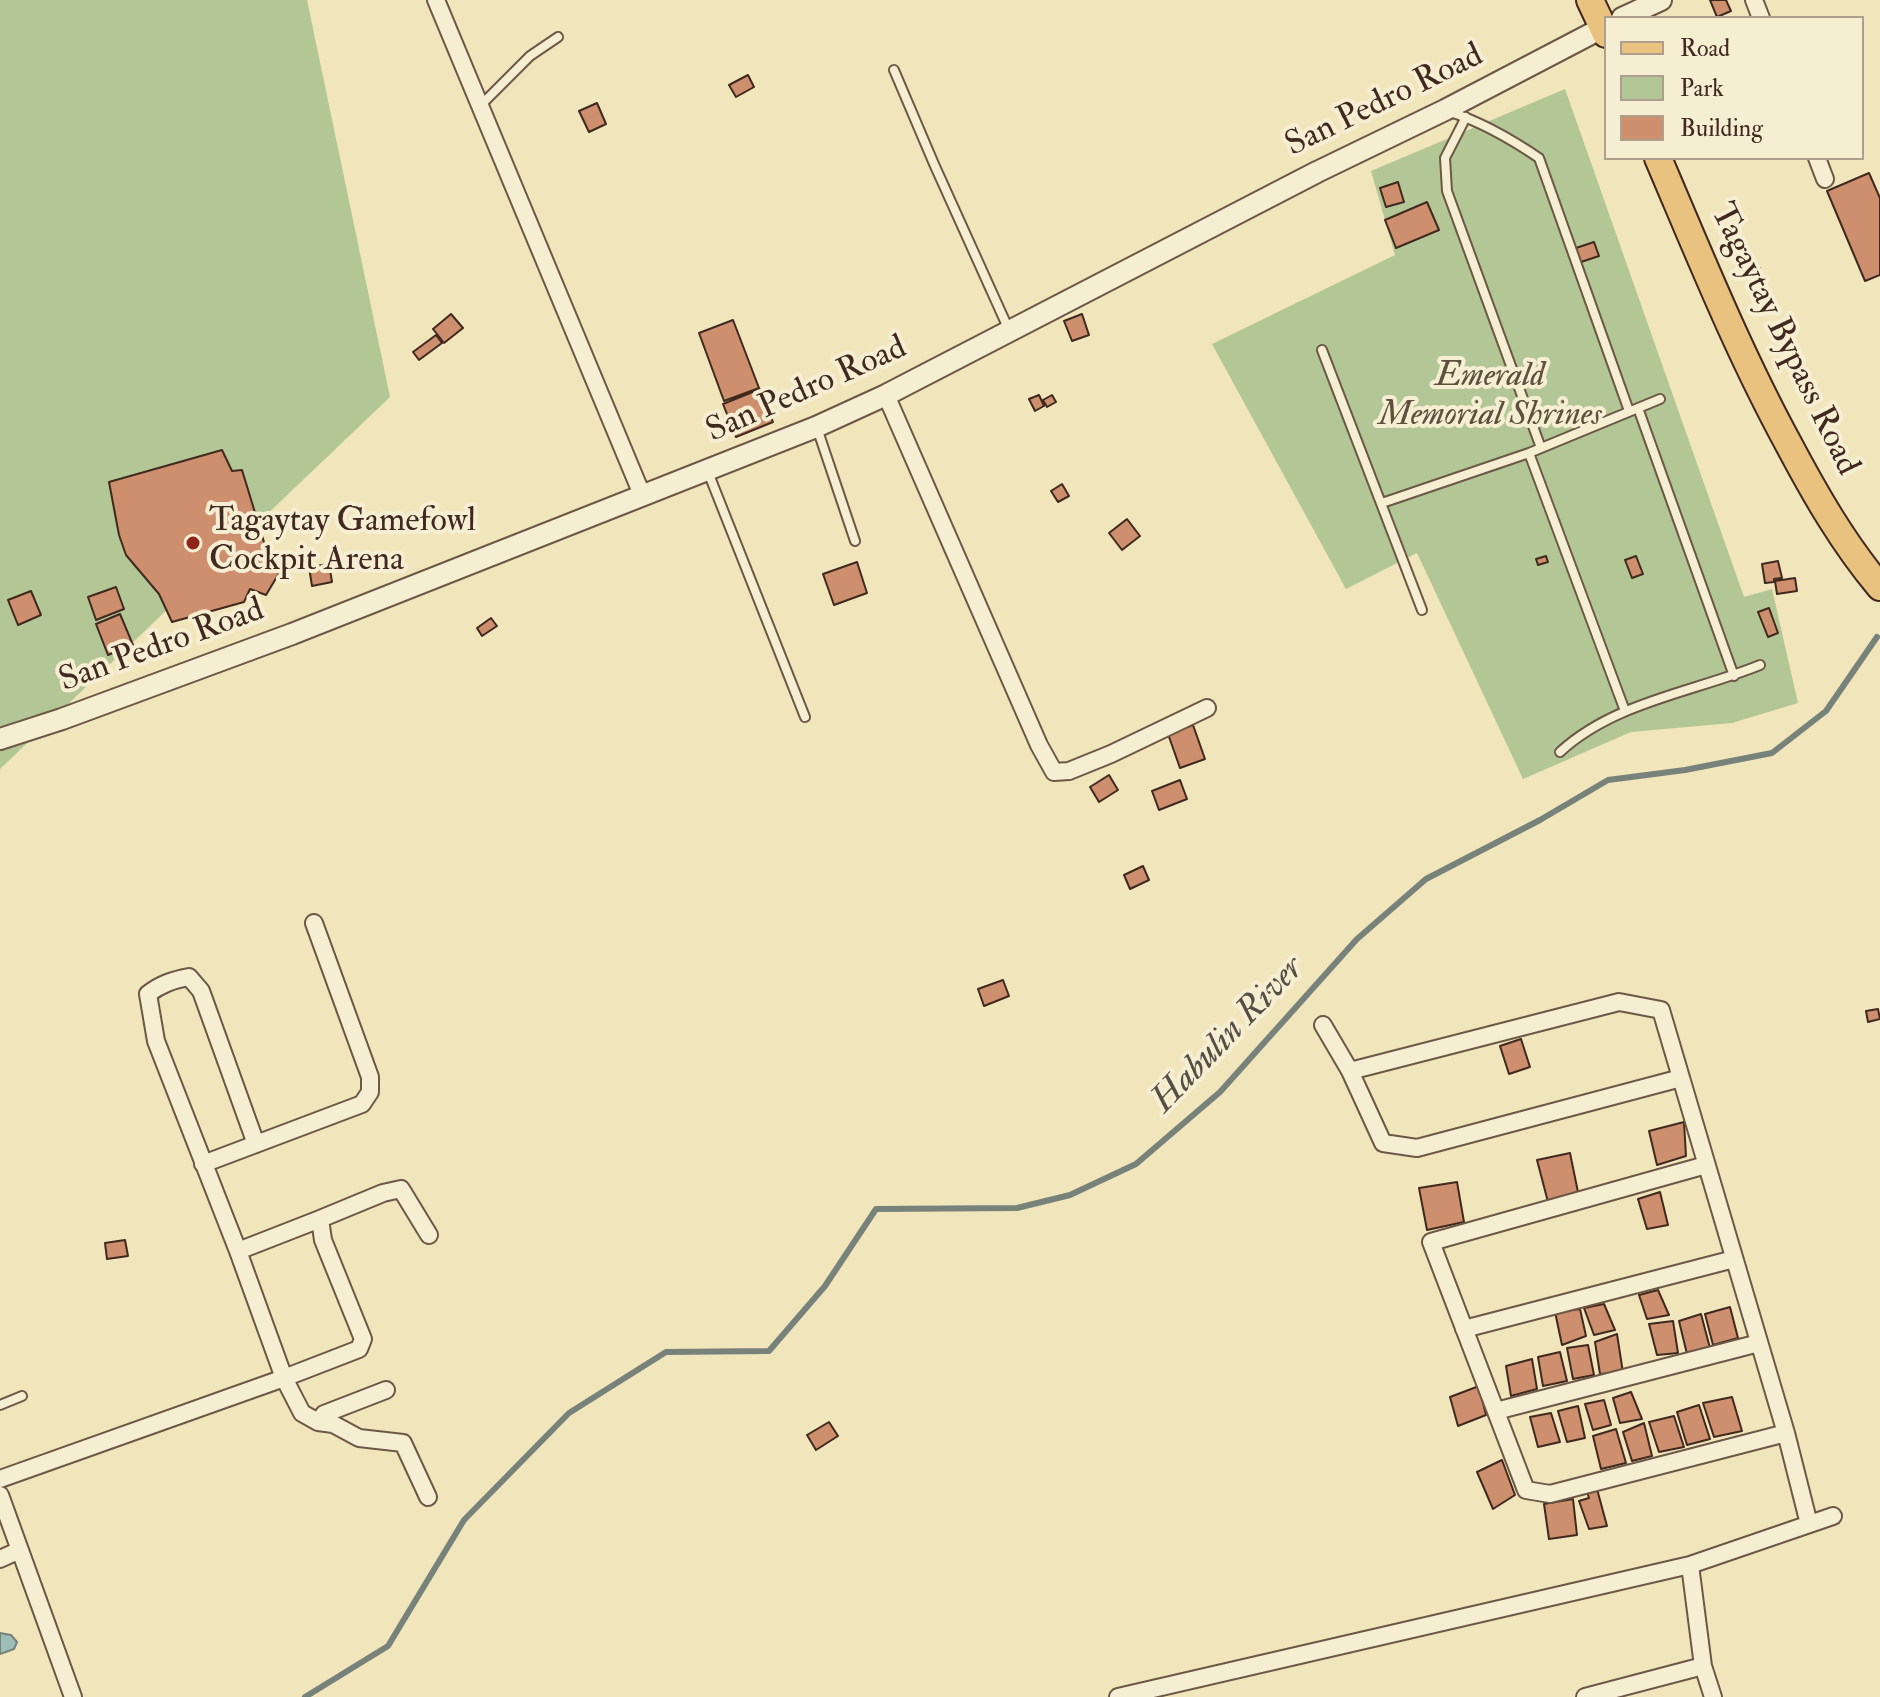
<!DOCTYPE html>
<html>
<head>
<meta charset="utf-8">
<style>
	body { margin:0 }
	#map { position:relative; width:1880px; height:1697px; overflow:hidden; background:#f1e5bc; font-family:"IM FELL Double Pica",serif }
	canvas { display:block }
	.legend { position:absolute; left:1604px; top:16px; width:260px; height:144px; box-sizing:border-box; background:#f6eed3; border:2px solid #ad9f8b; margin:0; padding:10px 14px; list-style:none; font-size:24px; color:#40291e }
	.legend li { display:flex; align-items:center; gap:16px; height:40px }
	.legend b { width:40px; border:2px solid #ad9f8b }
</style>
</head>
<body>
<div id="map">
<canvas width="1880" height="1697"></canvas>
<ul class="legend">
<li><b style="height:10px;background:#e8c27e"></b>Road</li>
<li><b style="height:22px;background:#b3c696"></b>Park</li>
<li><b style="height:22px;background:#cd8f6d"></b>Building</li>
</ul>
</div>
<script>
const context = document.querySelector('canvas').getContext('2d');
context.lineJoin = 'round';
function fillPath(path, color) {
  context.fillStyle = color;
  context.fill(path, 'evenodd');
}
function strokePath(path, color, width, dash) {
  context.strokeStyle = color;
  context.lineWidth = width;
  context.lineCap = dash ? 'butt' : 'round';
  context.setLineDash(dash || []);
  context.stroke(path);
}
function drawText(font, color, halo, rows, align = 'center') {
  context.font = font + ' "IM FELL Double Pica",serif';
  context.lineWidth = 8;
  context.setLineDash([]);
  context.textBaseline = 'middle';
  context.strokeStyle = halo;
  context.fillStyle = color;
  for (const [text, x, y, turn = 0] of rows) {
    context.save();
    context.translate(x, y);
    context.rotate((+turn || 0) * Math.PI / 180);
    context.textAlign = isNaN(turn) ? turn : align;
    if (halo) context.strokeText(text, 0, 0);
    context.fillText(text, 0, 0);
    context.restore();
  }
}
fillPath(new Path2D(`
	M0,0H307L390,397L0,769Z
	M1565,89L1744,597L1772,589L1798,703L1732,723L1631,732L1523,779L1417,553L1346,589L1212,344L1395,255L1371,171Z`), '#b3c696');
const water = new Path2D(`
	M0,1633L11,1635L17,1642L14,1649L0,1654Z`);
fillPath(water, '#9cbeb7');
strokePath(water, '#77827a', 2);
strokePath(new Path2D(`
	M305,1697L388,1646L464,1520L569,1413L666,1352L769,1351L825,1286L876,1209L1017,1208L1070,1195L1136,1164L1220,1092L1357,939L1426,879L1540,820L1608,780L1685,770L1772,753L1826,711L1877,637`), '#77827a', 6);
const building = new Path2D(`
	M1710,0H1726L1731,11L1717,17Z
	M748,75L754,87L736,97L729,85Z
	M597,103L606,124L589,132L579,111Z
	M1869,173L1880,198V275L1865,281L1827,191Z
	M1398,182L1404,202L1386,207L1380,188Z
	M1427,202L1439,230L1396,248L1385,220Z
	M1594,242L1599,256L1578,263L1573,249Z
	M1760,268L1762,277L1751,279L1749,271Z
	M451,314L463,328L444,343L433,329Z
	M1082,314L1089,335L1072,341L1064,321Z
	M733,320L759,388L724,401L699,333Z
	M436,335L442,343L419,360L413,352Z
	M760,389L773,422L736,437L723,404Z
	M1039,395L1044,406L1035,411L1029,399Z
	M1052,395L1056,402L1047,407L1043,400Z
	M222,450L232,471L242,470L267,552L264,558L281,570L266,595L250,589L244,602L172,622L159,594L126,555L119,535L109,482Z
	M1062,484L1069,496L1058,502L1051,491Z
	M1127,519L1140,536L1122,550L1109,533Z
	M1546,556L1548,562L1538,565L1536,559Z
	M1636,556L1643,574L1632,578L1625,560Z
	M1778,561L1782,578L1774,579V582L1765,583L1762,564Z
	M857,562L867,593L834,605L823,574Z
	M329,564L332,582L312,586L309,567Z
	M1795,578L1797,591L1777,594L1775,581Z
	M116,587L124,609L96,620L88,597Z
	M31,591L41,615L18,625L8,600Z
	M1769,608L1778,633L1768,637L1758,612Z
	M120,614L133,645L108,655L96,624Z
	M491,618L497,626L482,636L477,628Z
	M1193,725L1205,759L1180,768L1168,734Z
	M1109,775L1118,790L1099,802L1090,787Z
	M1180,780L1187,799L1159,810L1152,791Z
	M1143,866L1149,880L1130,889L1124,875Z
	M1003,980L1009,996L984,1006L978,989Z
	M1878,1009L1880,1019L1868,1022L1866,1011Z
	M1521,1039L1530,1067L1509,1074L1500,1046Z
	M1684,1122L1686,1156L1657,1165L1649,1131Z
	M1570,1153L1579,1197L1548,1202L1537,1160Z
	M1457,1182L1464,1222L1427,1230L1419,1188Z
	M1660,1192L1668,1225L1647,1229L1638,1199Z
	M125,1240L128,1256L107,1259L105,1243Z
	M1658,1290L1669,1315L1647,1319L1639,1295Z
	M1604,1304L1615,1330L1594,1335L1584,1308Z
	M1730,1307L1738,1338L1713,1345L1705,1314Z
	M1580,1309L1586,1336L1562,1345L1555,1312Z
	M1701,1314L1710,1348L1687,1354L1679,1321Z
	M1673,1321L1678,1353L1657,1355L1649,1324Z
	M1617,1334L1623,1373L1600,1374L1595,1342Z
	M1588,1345L1594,1375L1573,1379L1567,1348Z
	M1560,1352L1567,1381L1543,1386L1538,1357Z
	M1532,1359L1537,1389L1511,1396L1506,1366Z
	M1479,1386L1486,1415L1458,1426L1450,1397Z
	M1631,1392L1642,1419L1620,1423L1613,1398Z
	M1732,1397L1742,1431L1714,1437L1703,1403Z
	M1604,1400L1611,1425L1593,1430L1585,1404Z
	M1699,1405L1710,1439L1687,1445L1677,1412Z
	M1578,1406L1585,1438L1567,1442L1558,1411Z
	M1551,1413L1560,1442L1538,1447L1530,1417Z
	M1674,1416L1684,1447L1659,1452L1649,1422Z
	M829,1422L838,1436L816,1450L807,1435Z
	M1644,1423L1652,1456L1632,1461L1623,1432Z
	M1616,1429L1626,1463L1601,1469L1593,1436Z
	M1502,1460L1515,1495L1493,1509L1477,1472Z
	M1597,1489L1607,1526L1589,1529L1579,1501L1589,1498L1587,1492Z
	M1573,1499L1577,1535L1549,1539L1544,1504Z`);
fillPath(building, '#cd8f6d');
strokePath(building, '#40291e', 2);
const service = new Path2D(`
	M894,70L934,164L1009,330
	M481,105L530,56L558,37
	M1450,112C1482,122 1511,139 1539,158L1629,411
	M1466,117L1445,158L1447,191L1541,448
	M1322,350L1422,610
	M1638,408L1734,676
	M817,428L855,541
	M1529,453L1625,711
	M708,472L805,717
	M1382,503L1529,453L1660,399
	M1560,752C1614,702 1694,692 1760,665
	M0,1405L22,1396`);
const minor = new Path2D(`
	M436,0L643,497
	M1754,0L1761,18
	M1817,158L1825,179
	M886,395L1039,745L1054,772L1069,771L1111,754L1207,708
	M1323,1025L1350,1071L1383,1143L1417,1148L1681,1078
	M1350,1071L1619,1002L1661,1010L1786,1433L1809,1524
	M256,1144L201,991L189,977C173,980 161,984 148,994L156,1041L238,1251L284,1378L359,1349L363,1339L323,1240L320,1219L383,1193L401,1189L429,1235
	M203,1164L362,1104L370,1092V1077L314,923
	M1706,1165L1431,1242L1526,1490L1550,1494L1786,1433
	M238,1251L320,1219
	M1464,1329L1734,1259
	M1496,1411L1759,1343
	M318,1422L324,1414L386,1390
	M0,1479L284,1378L302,1413L318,1422L333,1424L359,1438L403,1443L428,1497
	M0,1495L73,1697
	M0,1559L20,1550
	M1690,1565L1703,1666L1713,1697
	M1118,1697L1690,1565L1833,1516
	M1585,1697L1703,1666`);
const tertiary = new Path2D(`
	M1622,18L1661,0
	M0,739L62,719L292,634L816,427L886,395L1317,172L1445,110L1606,26`);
const primary = new Path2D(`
	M1590,0L1606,34
	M1658,158C1699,254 1738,351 1788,443C1815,494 1843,543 1880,587`);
strokePath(service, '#6c5846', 12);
strokePath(minor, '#6c5846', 20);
strokePath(tertiary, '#6c5846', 24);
strokePath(primary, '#40291e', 30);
strokePath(service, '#f6eed3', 8);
strokePath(minor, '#f6eed3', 16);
strokePath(tertiary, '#f6eed3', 20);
strokePath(primary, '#e8c27e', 26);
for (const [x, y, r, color] of [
	[193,543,8,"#8f2418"]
]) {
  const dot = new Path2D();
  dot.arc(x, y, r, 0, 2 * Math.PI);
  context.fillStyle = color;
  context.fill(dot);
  strokePath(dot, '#f6eed3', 3);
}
drawText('34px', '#40291e', '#f6eed3', [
	["San Pedro Road",1385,102,-26],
	["Tagaytay Bypass Road",1783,340,64],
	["San Pedro Road",807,391,-24],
	["San Pedro Road",162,647,-20]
]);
drawText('italic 34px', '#5d503c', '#f6eed3', [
	["Emerald",1490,378],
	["Memorial Shrines",1490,417]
]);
drawText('34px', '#40291e', '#f6eed3', [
	["Tagaytay Gamefowl",209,523],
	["Cockpit Arena",209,562]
], 'left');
drawText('italic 36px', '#574e44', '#f6eed3', [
	["Habulin River",1229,1036,-46]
]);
</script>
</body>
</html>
